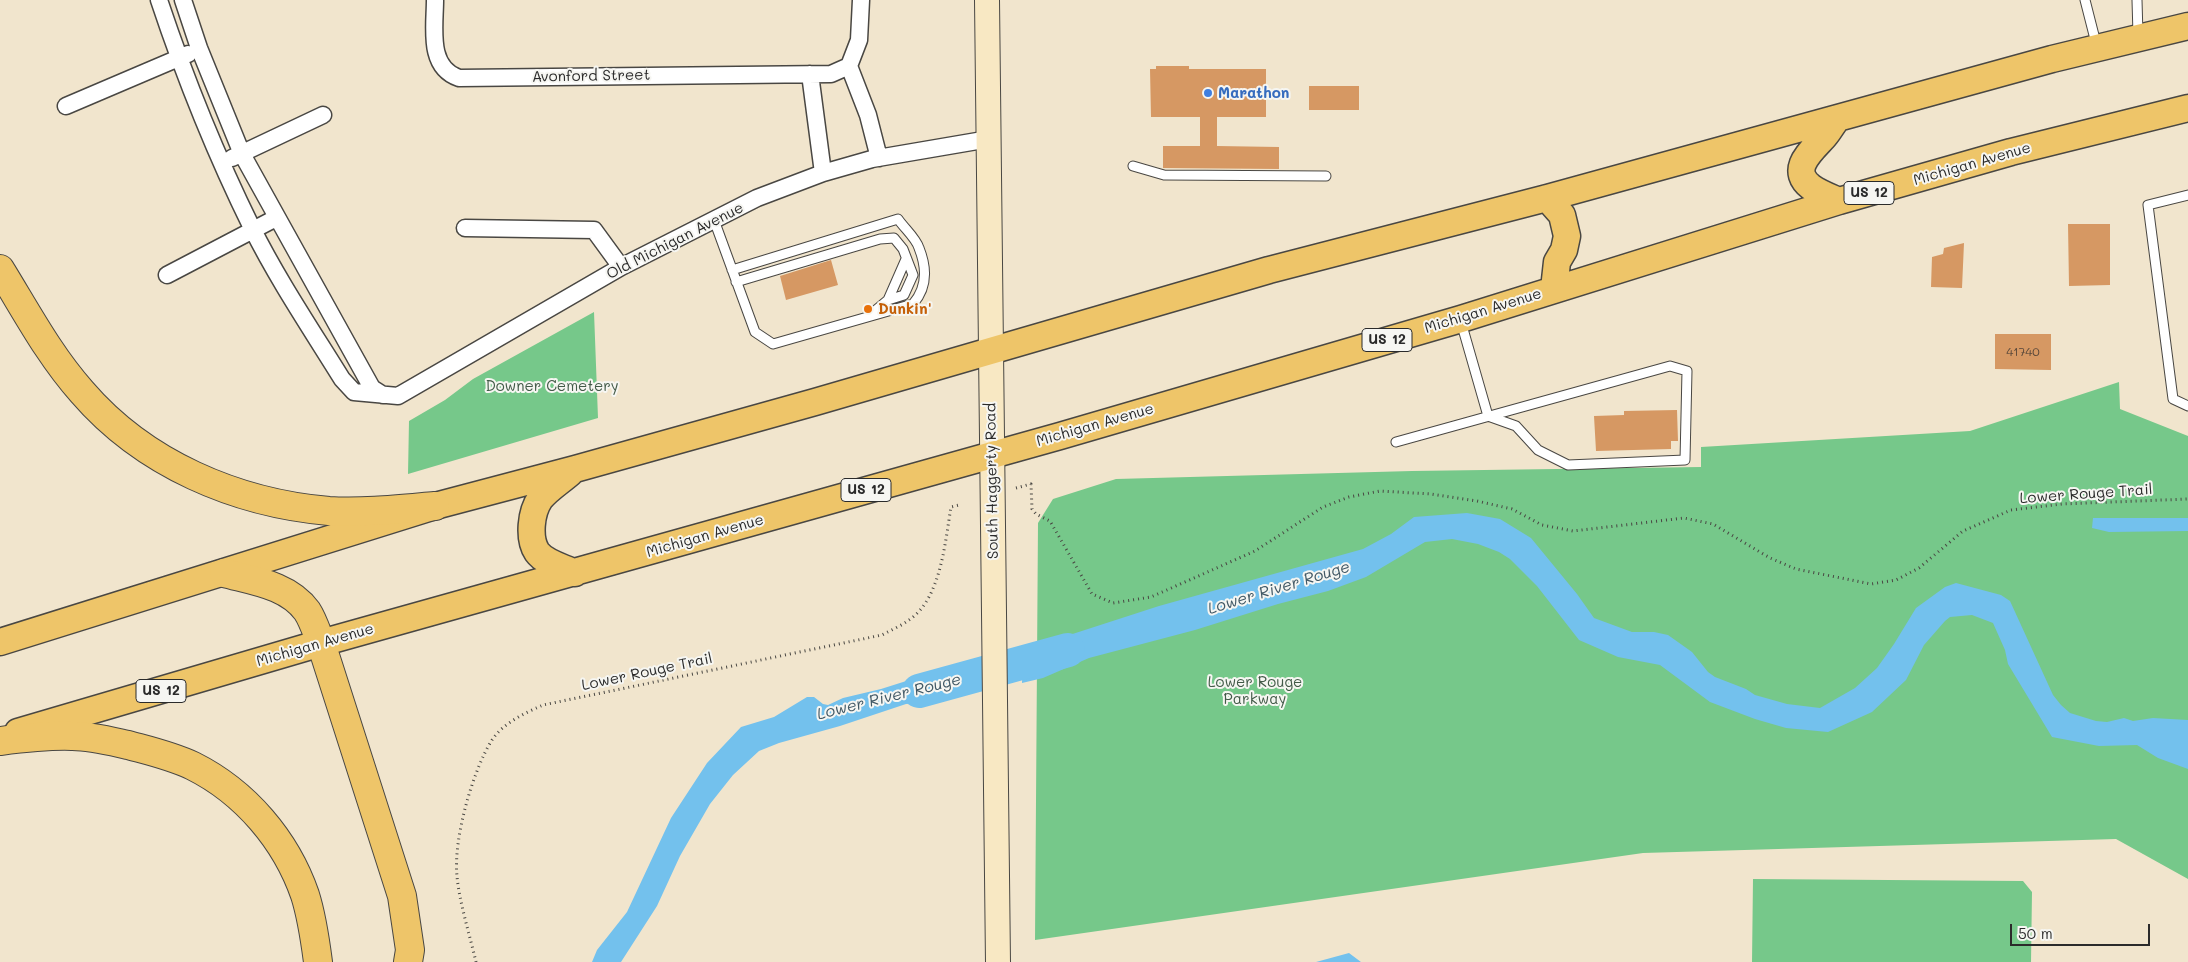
<!DOCTYPE html>
<html>
<head>
<meta charset="utf-8">
<style>
	body { margin:0 }
	#map { position:relative; width:2188px; height:962px; overflow:hidden; background:#f1e5cd; font-family:Mali,sans-serif }
	canvas { display:block }
	.scale { position:absolute; left:2010px; top:924px; width:140px; height:22px; box-sizing:border-box; border:2px solid #2b2b2b; border-top:0; padding-left:6px; font-size:15px; line-height:18px; white-space:nowrap; color:#2b2b2b; -webkit-text-stroke:4px #f6f6f2; paint-order:stroke }
</style>
</head>
<body>
<div id="map">
<canvas width="2188" height="962"></canvas>
<div class="scale">50 m</div>
</div>
<script>
const context = document.querySelector('canvas').getContext('2d');
context.lineJoin = 'round';
function fillPath(path, color) {
  context.fillStyle = color;
  context.fill(path, 'evenodd');
}
function strokePath(path, color, width, dash) {
  context.strokeStyle = color;
  context.lineWidth = width;
  context.lineCap = dash ? 'butt' : 'round';
  context.setLineDash(dash || []);
  context.stroke(path);
}
function drawText(font, color, halo, rows, align = 'center') {
  context.font = font + ' Mali,sans-serif';
  context.lineWidth = 4;
  context.setLineDash([]);
  context.textBaseline = 'middle';
  context.strokeStyle = halo;
  context.fillStyle = color;
  for (const [text, x, y, turn = 0] of rows) {
    context.save();
    context.translate(x, y);
    context.rotate((+turn || 0) * Math.PI / 180);
    context.textAlign = isNaN(turn) ? turn : align;
    if (halo) context.strokeText(text, 0, 0);
    context.fillText(text, 0, 0);
    context.restore();
  }
}
fillPath(new Path2D(`
	M594,312L598,418L408,474L409,421L445,400L473,379Z
	M2119,382L2120,409L2188,436V879L2116,839L1643,853L1035,940L1038,523L1053,499L1116,479L1412,471L1701,467V447L1970,431Z
	M1753,879L2023,881L2032,892L2031,962H1752Z`), '#76c88a');
fillPath(new Path2D(`
	M1467,513L1500,519L1531,538L1577,594L1594,618L1632,632H1654L1668,635L1692,652L1708,672L1715,677L1746,689L1755,695L1787,704L1820,708L1855,688L1877,668L1894,644L1916,608L1945,587L1956,583L2001,595L2010,601L2053,695L2061,705L2070,713L2096,721L2107,722L2124,718L2133,721L2153,718L2188,720V769L2158,758L2137,745L2099,746L2052,737L2008,664L2005,650L1993,623L1972,615L1950,617L1945,621L1924,645L1906,680L1872,712L1828,732L1786,728L1755,719L1710,702L1660,665L1618,657L1579,640L1537,586L1510,559L1499,552L1478,544L1452,539L1425,542L1366,577L1328,591L1278,604L1195,630L1089,658L1043,678L1022,683L1023,647L1054,640L1159,606L1363,549L1391,534L1414,517Z
	M2093,518H2188V531L2109,532L2092,528Z
	M963,663L962,696L940,702L906,704L840,726L779,743L759,751L733,775L710,804L680,856L657,906L621,962H592L597,950L627,912L671,818L707,763L741,727L774,717L807,697H814L823,704L828,705L843,698L881,689Z
	M1349,953L1361,962H1316Z`), '#73c1ed');
strokePath(new Path2D(`
	M919,691L1068,650`), '#73c1ed', 34);
fillPath(new Path2D(`
	M1156,66H1189V69H1266V117H1217V146L1279,147V169L1163,168V146H1200V117H1151L1150,69H1156Z
	M1309,86H1359V110H1309Z
	M2068,224H2110V285L2069,286Z
	M1964,243L1962,288L1931,287L1932,257L1943,254L1944,248Z
	M831,260L838,285L786,300L780,276Z
	M1995,334H2051V370L1995,369Z
	M1677,410L1678,441H1671V449L1596,451L1594,416L1624,415V411Z`), '#d69863');
const service = new Path2D(`
	M2085,0L2097,47
	M2137,0L2138,35
	M1133,166L1164,175L1326,176
	M2188,195L2148,205L2173,399L2188,406
	M714,220L755,332L773,344L913,304C927,288 927,268 919,248C916,238 904,228 898,219L732,270
	M736,282L880,239L894,238L903,249L913,275L904,295L888,300
	M870,315L888,300L906,259
	M1461,322L1488,416
	M1396,442L1670,366L1687,371L1685,460L1568,465L1538,450L1516,426L1488,416`);
const minor = new Path2D(`
	M159,0C185,78 216,155 252,228C278,280 311,329 342,379L354,392L398,396L621,267L757,198L823,173L872,159L989,139
	M183,0L199,48L242,154L372,388L383,395
	M435,0C435,27 427,67 459,78L831,74L849,66
	M861,0L859,40L849,66L868,115L879,158
	M810,74L823,173
	M66,106L188,54
	M232,158L323,115
	M465,228L594,230L621,267
	M167,275L276,218`);
const secondary = new Path2D(`
	M987,0L998,962`);
const primary = new Path2D(`
	M1837,119C1832,125 1828,133 1823,138C1810,152 1789,170 1811,187C1819,193 1830,197 1839,201
	M1547,198L1562,215L1567,236L1564,250L1557,262L1554,289
	M570,473C561,481 548,489 540,499C531,512 528,538 537,552C545,563 563,567 575,573
	M0,642L435,506L575,469L815,402L1269,270L1547,198L2052,59L2188,26
	M18,732L321,643L1060,436L1461,319L1839,201L2011,152L2188,108`);
const motorway = new Path2D(`
	M0,269C26,311 49,355 82,392C144,464 236,503 329,511C364,513 400,509 435,506
	M224,573C254,581 288,585 307,611C313,620 317,633 321,643L402,896L410,950L408,962
	M0,741C24,738 48,735 72,736C91,736 110,741 128,745C150,751 172,756 193,766C245,792 286,840 305,895C312,917 315,939 318,962`);
strokePath(service, '#494743', 11);
strokePath(minor, '#494743', 19);
strokePath(secondary, '#494743', 26);
strokePath(primary, '#494743', 29);
strokePath(motorway, '#494743', 30);
strokePath(new Path2D(`
	M1016,488L1031,484L1032,509L1036,514L1050,521L1092,594L1113,603L1151,597L1255,551L1323,507L1349,497L1380,491L1431,494L1477,501L1512,509L1542,525L1573,531L1684,518L1713,524L1770,558L1796,569L1871,584L1896,580L1919,568L1963,531L2011,510L2062,504L2188,499
	M476,962C470,936 459,901 457,876C453,839 473,770 492,740C503,723 525,713 543,705L882,635C891,630 901,626 909,620C941,599 945,542 951,507L959,505`), '#494743', 3, [1, 4]);
strokePath(service, '#fff', 9);
strokePath(minor, '#fff', 16);
strokePath(secondary, '#f8e8c3', 24);
strokePath(primary, '#eec569', 26);
strokePath(motorway, '#eec569', 28);
for (const [x, y, r, color] of [
	[1208,93,5,"#3f7fe0"],
	[868,309,5,"#e8710a"]
]) {
  const dot = new Path2D();
  dot.arc(x, y, r, 0, 2 * Math.PI);
  context.fillStyle = color;
  context.fill(dot);
  strokePath(dot, '#f6f6f2', 2);
}
drawText('12px', '#564639', null, [
	["41740",2023,352]
]);
for (const [x, y, w] of [
	[1869,193,50],
	[1387,340,50],
	[866,490,50],
	[161,691,50]
]) {
  const box = new Path2D();
  box.roundRect(x - w / 2, y - 11.5, w, 23, 4);
  context.fillStyle = '#f6f6f2';
  context.fill(box);
  strokePath(box, '#2b2b2b', 1);
}
drawText('bold 14px', '#2b2b2b', null, [
	["US 12",1869,193],
	["US 12",1387,340],
	["US 12",866,490],
	["US 12",161,691]
]);
drawText('15px', '#2b2b2b', '#f6f6f2', [
	["Avonford Street",591,76,-1],
	["Michigan Avenue",1972,164,-16],
	["Old Michigan Avenue",675,241,-27],
	["Michigan Avenue",1483,311,-17],
	["Michigan Avenue",1095,425,-16],
	["South Haggerty Road",992,481,-91],
	["Lower Rouge Trail",2086,494,-4],
	["Michigan Avenue",705,536,-16],
	["Michigan Avenue",315,645,-16],
	["Lower Rouge Trail",647,672,-12]
]);
drawText('bold 15px', '#366cbe', '#f6f6f2', [
	["Marathon",1218,93]
], 'left');
drawText('bold 15px', '#c56008', '#f6f6f2', [
	["Dunkin'",878,309]
], 'left');
drawText('15px', '#425a48', '#f6f6f2', [
	["Downer Cemetery",552,386],
	["Lower Rouge",1255,682],
	["Parkway",1255,699]
]);
drawText('italic 16px', '#415865', '#f6f6f2', [
	["Lower River Rouge",1279,588,-17],
	["Lower River Rouge",889,697,-14]
]);
</script>
</body>
</html>
